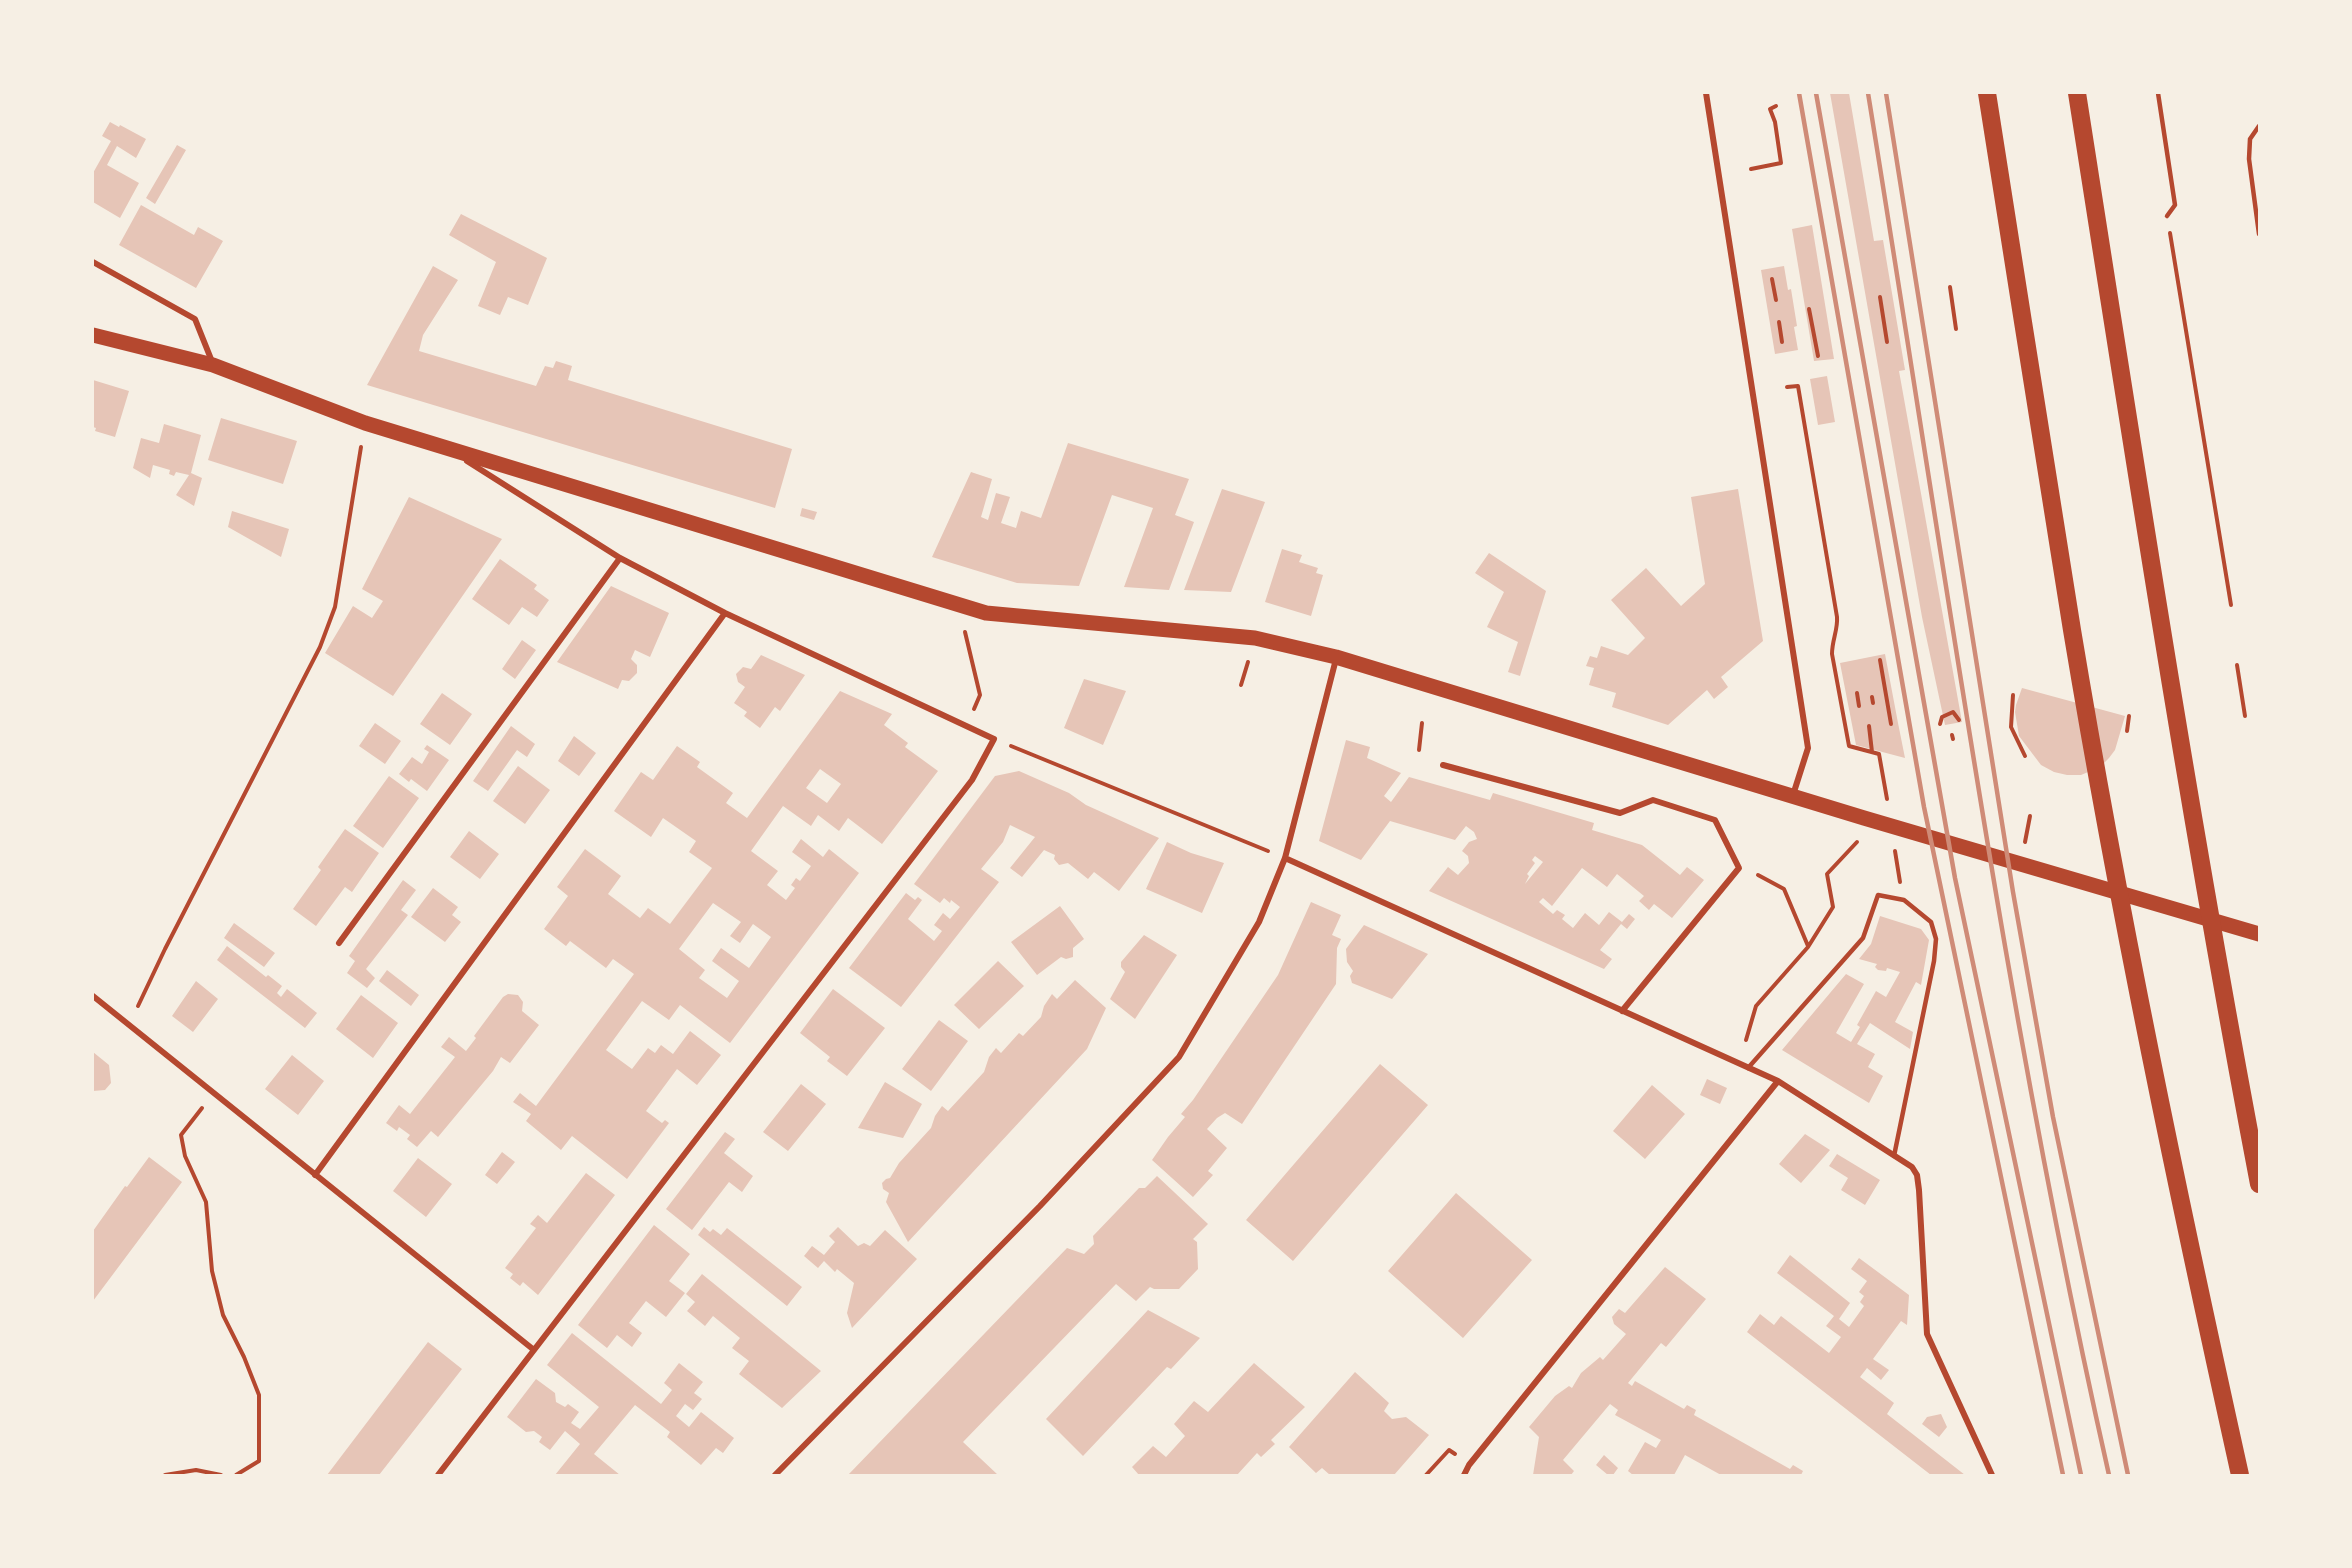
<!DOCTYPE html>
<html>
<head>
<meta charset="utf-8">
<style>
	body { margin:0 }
	#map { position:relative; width:2352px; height:1568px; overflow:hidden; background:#f6efe4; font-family:"Public Sans",sans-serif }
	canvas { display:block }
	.frame { position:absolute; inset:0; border:94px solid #f6efe4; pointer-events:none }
</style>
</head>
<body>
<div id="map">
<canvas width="2352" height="1568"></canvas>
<div class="frame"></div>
</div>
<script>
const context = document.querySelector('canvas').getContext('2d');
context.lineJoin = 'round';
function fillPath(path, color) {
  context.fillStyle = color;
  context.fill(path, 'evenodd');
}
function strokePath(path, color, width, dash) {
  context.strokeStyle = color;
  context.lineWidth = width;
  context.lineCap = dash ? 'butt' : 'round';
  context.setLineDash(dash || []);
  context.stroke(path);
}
fillPath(new Path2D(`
	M1830,93H1849L1874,241L1883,240L1905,370L1899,371L1962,722L1945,725L1922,617Z
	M110,122L119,127L120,125L146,139L136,158L117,146L107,165L139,183L120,218L93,202V173L111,141L102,136Z
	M177,145L186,150L155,204L146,198Z
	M141,205L194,235L198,227L223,241L196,288L119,245Z
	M461,214L547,258L528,305L508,297L500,315L478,306L496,262L449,235Z
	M1812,225L1834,359L1814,361L1792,229Z
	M433,266L458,280L423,335L419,351L536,386L545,366L553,368L556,361L572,366L568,380L792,449L775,508L367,385Z
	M1784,266L1788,290L1791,289L1797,326L1794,327L1798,350L1775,354L1761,270Z
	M1827,376L1835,422L1818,425L1810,379Z
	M93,380L129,391L115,437L95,431L96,428L93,427Z
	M221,418L297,441L283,484L208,460Z
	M164,424L201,435L191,473L202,478L194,506L176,495L189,475L176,472L174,476L169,474L170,470L153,465L150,478L133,468L141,438L159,443Z
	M1068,443L1189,479L1175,515L1194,522L1169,590L1124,587L1153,508L1112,495L1079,586L1017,583L932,557L971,472L992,479L981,517L988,520L996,493L1010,497L1001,523L1016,528L1021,511L1041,518Z
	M1222,489L1265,502L1231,592L1184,590Z
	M1738,489L1763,641L1721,677L1728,687L1714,699L1707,690L1668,725L1612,707L1616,693L1589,685L1594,668L1586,666L1590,656L1597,658L1601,646L1628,655L1645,638L1611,600L1646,568L1681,606L1705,584L1691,497Z
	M409,497L502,539L393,696L325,653L353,606L372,618L383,601L362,589Z
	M802,508L817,512L814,520L800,516Z
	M232,511L289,529L281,557L228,527Z
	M1282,549L1302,555L1299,562L1318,568L1316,573L1323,575L1311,616L1265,602Z
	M1489,553L1546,591L1520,676L1508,672L1518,642L1487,627L1504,592L1475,573Z
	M500,559L537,585L534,589L549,600L537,617L522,607L509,625L472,599Z
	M611,586L669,613L650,657L635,650L631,659L637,665V673L629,681L622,680L618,689L557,662Z
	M522,640L536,650L515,679L502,669Z
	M1885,654L1898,723L1905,758L1856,745L1840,663Z
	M761,655L805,675L780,711L775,707L760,728L744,716L747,712L734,703L745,687L738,682L736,674L743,667L751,669Z
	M1084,679L1126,691L1103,745L1064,728Z
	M2022,688L2125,716L2115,750L2109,758L2100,767L2081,775H2067L2054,772L2041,765L2019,736L2015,712L2016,705Z
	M840,691L892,714L884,725L908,743L905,747L938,771L882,844L848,818L839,831L818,815L811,826L783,806L751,851L778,871L767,885L786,900L795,888L791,885L796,878L800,881L811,866L792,852L801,839L823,857L829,849L859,873L730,1043L680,1005L669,1020L642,1001L606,1050L632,1069L648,1048L655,1053L661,1045L673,1054L690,1031L721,1055L697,1085L677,1069L646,1111L662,1123L665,1120L669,1123L627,1179L572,1136L561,1150L526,1121L531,1114L513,1102L520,1093L536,1106L634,974L613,959L606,968L570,941L566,946L544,929L568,896L557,887L585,849L621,876L608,894L640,918L648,908L670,924L712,868L689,852L696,841L663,818L651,837L614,811L641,772L653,780L677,746L700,762L697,767L733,793L726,803L747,818ZM820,769L841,784L827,803L806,788ZM713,903L741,922L730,936L740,943L753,924L771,937L749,968L721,948L712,961L739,981L727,998L699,978L705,970L679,949Z
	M442,693L472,714L450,745L420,724Z
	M375,723L401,741L385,764L359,746Z
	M511,726L535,744L527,757L517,750L488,791L473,781Z
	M574,736L596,753L579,776L558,761Z
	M1346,740L1370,747L1367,758L1401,773L1384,796L1391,802L1409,777L1490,800L1493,793L1594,823L1592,830L1642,845L1680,875L1687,867L1704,880L1672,918L1654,904L1649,910L1639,901L1644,896L1617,874L1607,887L1582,868L1552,906L1543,898L1539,902L1553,914L1557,910L1565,915L1562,919L1573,928L1585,913L1599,925L1609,912L1622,922L1629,914L1635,919L1627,929L1621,924L1600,950L1612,959L1604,969L1429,891L1448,867L1458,875L1469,863L1468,856L1462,851L1469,842L1477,839L1474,832L1466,826L1455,840L1390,821L1361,860L1319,841ZM1535,856L1543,862L1525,884L1529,876L1527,874L1535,863L1532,860Z
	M427,745L449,760L427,791L411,779L409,782L399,774L412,757L422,764L429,752L424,749Z
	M518,766L550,790L525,824L493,801Z
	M1019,771L1069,793L1086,805L1159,838L1119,891L1094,872L1088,879L1068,863L1059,865L1054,859L1055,855L1044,850L1022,877L1010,868L1035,837L1010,825L1003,842L981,869L999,882L901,1007L849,968L906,893L915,900L918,897L922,900L908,919L934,941L942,931L934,925L943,913L950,919L960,907L951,900L950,903L944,898L940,903L914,884L995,776Z
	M389,776L419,798L383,848L353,826Z
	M345,829L379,853L352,892L345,887L316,926L293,909L321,870L318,867Z
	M469,831L499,854L480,879L450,857Z
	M1167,842L1191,853L1224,863L1202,913L1146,889Z
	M403,880L416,890L401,910L408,915L366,969L375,978L367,988L347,973L355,961L349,956Z
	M433,888L458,907L452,915L461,922L445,942L411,917Z
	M1311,902L1341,915L1332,935L1341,939L1337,948L1336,984L1242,1124L1225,1113L1217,1118L1207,1129L1227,1148L1208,1171L1213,1175L1193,1197L1152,1160L1168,1137L1185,1117L1181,1114L1193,1100L1278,975Z
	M1060,906L1084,939L1073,948V957L1066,959L1061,957L1037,975L1011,942Z
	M1880,916L1921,929L1929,940L1921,985L1916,982L1895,1022L1913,1032L1910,1049L1870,1023L1857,1044L1875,1054L1868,1067L1883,1076L1869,1103L1782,1050L1846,974L1864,984L1836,1033L1851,1042L1860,1027L1857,1025L1876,991L1886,997L1900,972L1887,968L1886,971L1878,970L1875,967L1877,964L1859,959L1871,944Z
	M234,923L275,953L264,967L224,938Z
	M1364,925L1428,954L1392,999L1352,983L1350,976L1353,971L1347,962L1346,949Z
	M1144,935L1177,955L1135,1019L1110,999L1125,972L1121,967V962Z
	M227,946L266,977L268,975L282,986L277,993L281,997L287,989L317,1013L305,1028L217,960Z
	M998,961L1024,986L979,1029L954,1005Z
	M387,970L419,995L411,1006L379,981Z
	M1075,980L1106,1008L1087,1049L908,1242L886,1202L889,1193L883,1189L882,1183L886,1179L890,1178L899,1163L931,1128L935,1116L942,1106L948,1111L984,1072L989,1057L996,1048L1001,1053L1019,1033L1023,1036L1041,1017L1044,1006L1052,994L1057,999Z
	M196,981L218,999L193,1032L172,1016Z
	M833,989L885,1028L847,1076L827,1061L830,1057L800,1033Z
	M508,994L518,995L523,1002L522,1011L539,1025L510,1063L501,1057L493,1071L438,1137L431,1131L417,1147L407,1139L410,1135L399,1127L397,1131L386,1123L399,1105L410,1114L455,1057L441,1047L449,1037L466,1051L476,1038L474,1036L503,997Z
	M361,995L398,1023L373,1058L336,1029Z
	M939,1020L968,1041L931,1091L902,1069Z
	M93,1052L109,1065L111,1083L105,1090L93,1091Z
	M292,1055L324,1081L298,1115L265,1089Z
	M1380,1064L1428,1105L1293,1261L1246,1220Z
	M1707,1079L1727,1088L1720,1104L1700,1095Z
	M885,1082L922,1104L903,1138L858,1128Z
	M801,1084L826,1104L788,1151L763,1132Z
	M1652,1085L1685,1114L1645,1159L1613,1131Z
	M725,1132L735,1139L724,1153L753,1176L742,1192L729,1182L692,1230L666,1209Z
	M1805,1134L1830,1150L1801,1183L1779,1164Z
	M502,1152L515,1162L497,1184L485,1175Z
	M1837,1154L1880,1180L1865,1205L1841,1190L1848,1178L1829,1166Z
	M149,1157L182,1182L93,1301V1231L125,1186L127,1187Z
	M418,1158L452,1184L426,1217L393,1191Z
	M586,1173L615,1195L538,1295L523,1282L520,1286L510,1278L513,1274L505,1268L536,1228L530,1224L538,1215L547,1223Z
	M1157,1176L1208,1224L1193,1239L1197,1242L1198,1269L1179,1289H1154L1150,1287L1136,1301L1116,1284L963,1442L998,1475H848L1067,1248L1084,1254L1094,1244L1093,1236L1139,1188H1145Z
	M1456,1193L1532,1260L1463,1338L1388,1271Z
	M654,1225L690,1254L669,1281L685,1293L666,1317L646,1301L629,1323L642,1333L632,1347L617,1335L607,1348L578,1325Z
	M704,1227L710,1232L713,1229L721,1235L727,1228L802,1287L787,1306L698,1235Z
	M838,1227L858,1246L864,1243L870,1246L885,1230L917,1259L852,1328L847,1313L854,1283L837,1269L835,1272L824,1261L818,1268L804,1256L812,1246L824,1255L835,1242L829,1236Z
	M1790,1255L1850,1303L1839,1319L1849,1327L1864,1306L1860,1302L1864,1296L1859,1292L1867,1281L1851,1269L1859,1258L1909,1295L1907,1325L1901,1321L1873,1359L1889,1370L1881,1380L1867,1368L1860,1377L1894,1403L1887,1414L1965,1475H1931L1747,1332L1760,1314L1774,1325L1781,1316L1829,1353L1841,1337L1826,1326L1834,1316L1777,1273Z
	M1665,1267L1706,1299L1666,1347L1661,1343L1628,1383L1632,1386L1635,1381L1684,1409L1687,1405L1696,1410L1694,1415L1790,1469L1793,1465L1803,1471L1801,1475H1721L1685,1455L1674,1475H1633L1628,1471L1645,1442L1656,1448L1661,1440L1615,1415L1618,1410L1610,1404L1563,1460L1574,1471L1571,1475H1533L1539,1437L1529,1427L1555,1396L1569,1386L1572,1388L1581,1373L1600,1357L1603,1360L1626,1334L1614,1324L1612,1317L1619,1309L1625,1313Z
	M702,1274L821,1371L782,1408L739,1374L749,1361L732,1348L740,1338L713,1316L705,1326L687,1311L695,1302L686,1294Z
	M1148,1310L1200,1338L1171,1369L1167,1367L1083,1456L1046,1419Z
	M572,1333L661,1404L672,1390L664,1383L679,1363L703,1382L694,1393L702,1399L693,1410L685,1404L676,1416L689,1427L701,1412L734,1438L723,1453L716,1448L701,1465L667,1437L670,1432L635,1405L594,1454L620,1475H555L580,1444L565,1431L550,1450L539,1442L542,1437L534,1431L526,1432L507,1417L536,1379L555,1393L556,1402L565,1407L568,1404L579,1412L571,1423L580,1429L599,1407L547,1365Z
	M428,1342L462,1369L379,1475H327Z
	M1254,1363L1305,1407L1271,1440L1275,1444L1261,1457L1257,1453L1237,1475H1139L1132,1467L1153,1446L1166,1457L1185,1436L1174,1424L1194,1401L1208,1412Z
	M1355,1372L1389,1403L1384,1411L1392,1419L1406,1417L1429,1435L1394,1475H1330L1322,1468L1316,1473L1289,1447Z
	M1941,1414L1947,1427L1939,1437L1922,1424L1927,1417Z
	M1604,1455L1618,1468L1613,1475H1608L1596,1465Z`), '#e6c5b7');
strokePath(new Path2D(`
	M1751,169L1781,163L1775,122L1770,109L1776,106
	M2170,233L2231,605
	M1772,279L1776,300
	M1950,287L1956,329
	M1880,297L1887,342
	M1809,309L1818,356
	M1779,322L1782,342
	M1787,387L1798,386L1837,617C1838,630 1832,640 1832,654L1849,746L1879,754L1887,799
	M965,632L980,695L974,709
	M1880,660L1891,724
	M2237,665L2245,716
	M1241,685L1248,662
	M1857,693L1859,706
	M2013,695L2011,727L2025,756
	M1872,697L1873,703
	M1940,724L1942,717L1953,712L1959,720
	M1869,726L1872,752
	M2127,731L2129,716
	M1952,735L1953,739
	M1011,746L1268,851
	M1419,750L1422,723
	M2025,842L2030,816
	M1895,851L1900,882
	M1758,875L1784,889L1808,946
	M138,1006L165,949L320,647L335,607L361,447
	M1746,1040L1756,1006L1808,947L1833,907L1827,874L1857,842
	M202,1108L181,1135L185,1156L206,1202L212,1271L223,1315L244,1357L259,1395V1461L236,1475
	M165,1475L196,1470L221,1475
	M1426,1475L1449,1450L1455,1454`), '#b5482f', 4);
strokePath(new Path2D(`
	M2158,93L2175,205L2167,216
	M2259,126L2250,139L2249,159L2259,234
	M1748,1068L1863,938L1878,895L1904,900L1931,922L1936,939L1934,961L1894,1156`), '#b5482f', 4.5);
strokePath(new Path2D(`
	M1706,93L1808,748L1793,795
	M93,262L195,319L213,364
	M1443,765L1620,813L1653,800L1715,820L1739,868L1622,1011
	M1285,858L1778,1081L1912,1167L1917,1175L1919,1190L1927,1334L1992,1475
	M339,943L620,558
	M93,996L534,1350
	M315,1175L725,613
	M438,1475L972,780L994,739L725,613L620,558L467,461
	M775,1475L1040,1206L1179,1057L1259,922L1285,858L1336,659
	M1464,1475L1469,1465L1778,1081`), '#b5482f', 6);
strokePath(new Path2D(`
	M93,335L213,365L365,423L986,613L1255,638L1336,657L1864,818L2259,934`), '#b5482f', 15);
strokePath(new Path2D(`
	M1987,93C2016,272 2042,451 2072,630C2119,913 2178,1195 2240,1475
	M2077,93C2134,457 2190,822 2259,1184`), '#b5482f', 18);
strokePath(new Path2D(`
	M1799,93L1924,807L2063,1475
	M1816,93L1955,878L2081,1475
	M1868,93C1943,554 2006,1019 2109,1475
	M1886,93L2013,892L2053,1117L2128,1475`), '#cf8b77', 4.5);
</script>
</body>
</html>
